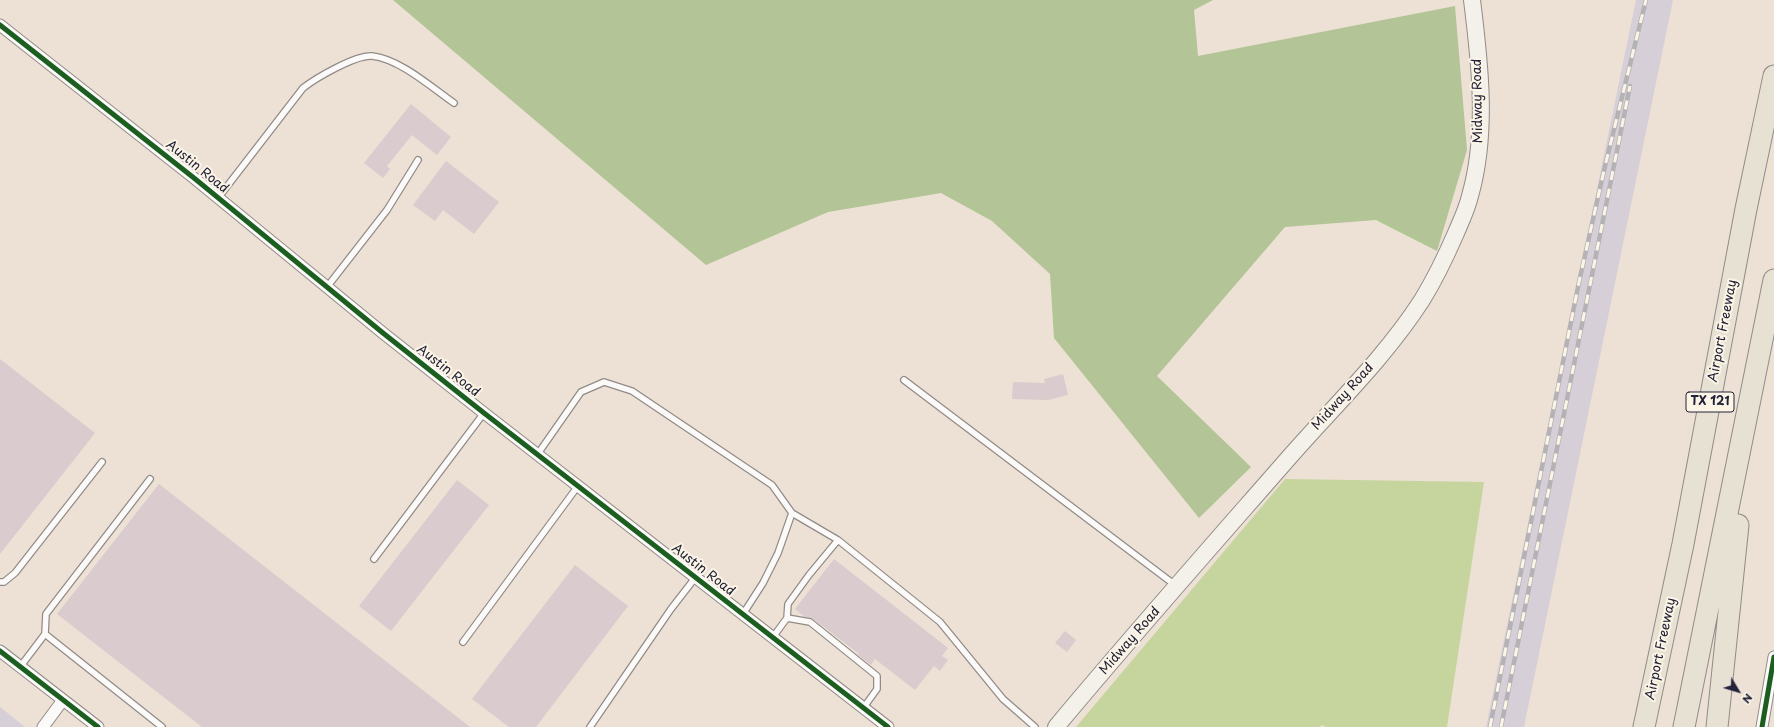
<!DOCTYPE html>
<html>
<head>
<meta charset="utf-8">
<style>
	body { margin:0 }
	#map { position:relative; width:1774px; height:727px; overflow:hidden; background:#ece1d4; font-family:"Playpen Sans",sans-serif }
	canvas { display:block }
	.north { position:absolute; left:1718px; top:671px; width:40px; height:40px; -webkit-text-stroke:3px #fcf5e5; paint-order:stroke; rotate:128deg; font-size:11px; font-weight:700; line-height:16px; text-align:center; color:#22223b }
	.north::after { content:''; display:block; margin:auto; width:14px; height:18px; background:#22223b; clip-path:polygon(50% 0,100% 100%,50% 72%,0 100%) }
</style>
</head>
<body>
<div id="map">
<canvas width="1774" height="727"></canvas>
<div class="north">N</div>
</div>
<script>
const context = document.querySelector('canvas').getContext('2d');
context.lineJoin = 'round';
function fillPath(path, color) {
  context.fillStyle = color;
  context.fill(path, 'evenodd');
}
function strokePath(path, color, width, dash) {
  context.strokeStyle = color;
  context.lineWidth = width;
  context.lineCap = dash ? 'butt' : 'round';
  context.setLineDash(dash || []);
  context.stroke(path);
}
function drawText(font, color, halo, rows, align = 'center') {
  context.font = font + ' "Playpen Sans",sans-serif';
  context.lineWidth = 4;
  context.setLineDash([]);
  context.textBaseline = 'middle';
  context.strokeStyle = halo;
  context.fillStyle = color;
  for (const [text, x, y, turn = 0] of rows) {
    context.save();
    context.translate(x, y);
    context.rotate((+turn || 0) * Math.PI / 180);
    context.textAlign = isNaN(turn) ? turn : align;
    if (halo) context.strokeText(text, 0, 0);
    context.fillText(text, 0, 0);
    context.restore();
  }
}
fillPath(new Path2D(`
	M1636,0H1673L1524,727H1486Z
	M0,707L25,727H0Z`), '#d7cfd7');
fillPath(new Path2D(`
	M1285,479L1484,482L1447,727H1326L1322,725L1320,727H1076Z`), '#c6d49e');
fillPath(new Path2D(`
	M393,0H1213L1194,10L1198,56L1455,6L1467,150L1437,251L1376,220L1285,227L1157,376L1251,467L1199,518L1054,338L1050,274L992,221L941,193L828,212L706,265Z`), '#b3c496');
fillPath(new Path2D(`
	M411,104L451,137L437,155L412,135L387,166L390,169L383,178L364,163Z
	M446,161L499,202L474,234L443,210L435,221L413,205Z
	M0,359L95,433L0,554Z
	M1063,374L1068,395L1048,400L1012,399L1013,382L1045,383L1044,379Z
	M457,480L489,505L391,631L359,606Z
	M159,484L470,727H202L57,614Z
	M834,559L948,648L942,656L948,660L940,671L934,666L915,690L875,659L871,665L858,655L859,654L824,627L812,618L805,617L795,609Z
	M575,565L628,606L536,727H509L472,699Z
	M1065,631L1076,640L1067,652L1055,643Z`), '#d9cbce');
const service = new Path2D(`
	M218,198L303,88C316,78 355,55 372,56C400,59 431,87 454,103
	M327,287L387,210L418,160
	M904,380L1175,585
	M537,455L581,392L604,382L632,391L772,485L792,513L778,553L763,583L743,614
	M792,513L838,540L940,622L1003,699L1035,727
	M374,559L484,413
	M0,582H4L15,573L102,462
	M787,618L810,622L877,676V689L864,707
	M45,634L46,614L150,479
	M773,637L787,618L788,604L809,575L838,540
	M463,642L578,486
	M20,667L45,634L162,727
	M590,727L671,609L695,578`);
const minor = new Path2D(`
	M0,25L194,178L383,333L484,413L888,727
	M0,651L98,727
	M43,727L63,700
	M1762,727L1774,657`);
const secondary = new Path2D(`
	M1056,727C1131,637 1209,549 1286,461C1332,408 1384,359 1422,300C1435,279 1446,256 1456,233C1461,221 1467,209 1470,196C1488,133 1480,64 1472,0`);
const motorway = new Path2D(`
	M1644,727L1683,544L1746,209L1774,76
	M1684,727L1774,280
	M1717,727L1738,525`);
strokePath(service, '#918b88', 8);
strokePath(minor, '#918b88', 13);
strokePath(secondary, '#918b88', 18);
strokePath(motorway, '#918b88', 23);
strokePath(service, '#fcfaf9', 5.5);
strokePath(minor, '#fcfaf9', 11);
strokePath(secondary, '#f4f0ea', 16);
strokePath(motorway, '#e7e1d4', 21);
const rail = new Path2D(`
	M1490,727L1579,282L1605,166L1646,0
	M1501,727L1630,86`);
strokePath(rail, '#b4b2b4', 4.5);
strokePath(rail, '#fcf5e5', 3, [9]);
strokePath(new Path2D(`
	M0,25L194,178L383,333L484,413L888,727
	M0,651L98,727
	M1762,727L1774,657`), '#1b5e20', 5);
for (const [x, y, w] of [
	[1710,402,48]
]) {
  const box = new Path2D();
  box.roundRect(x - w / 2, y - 10, w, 20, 3);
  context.fillStyle = '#fcf5e5';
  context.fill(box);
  strokePath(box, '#22223b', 1);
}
drawText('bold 12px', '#22223b', null, [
	["TX 121",1710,402]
]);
drawText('13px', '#22223b', '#fcf5e5', [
	["Midway Road",1478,101,-91],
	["Austin Road",197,167,39],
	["Airport Freeway",1723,331,-79],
	["Austin Road",448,371,38],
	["Midway Road",1343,397,-48],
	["Austin Road",703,570,38],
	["Midway Road",1130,641,-49],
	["Airport Freeway",1661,649,-78]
]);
</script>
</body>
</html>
